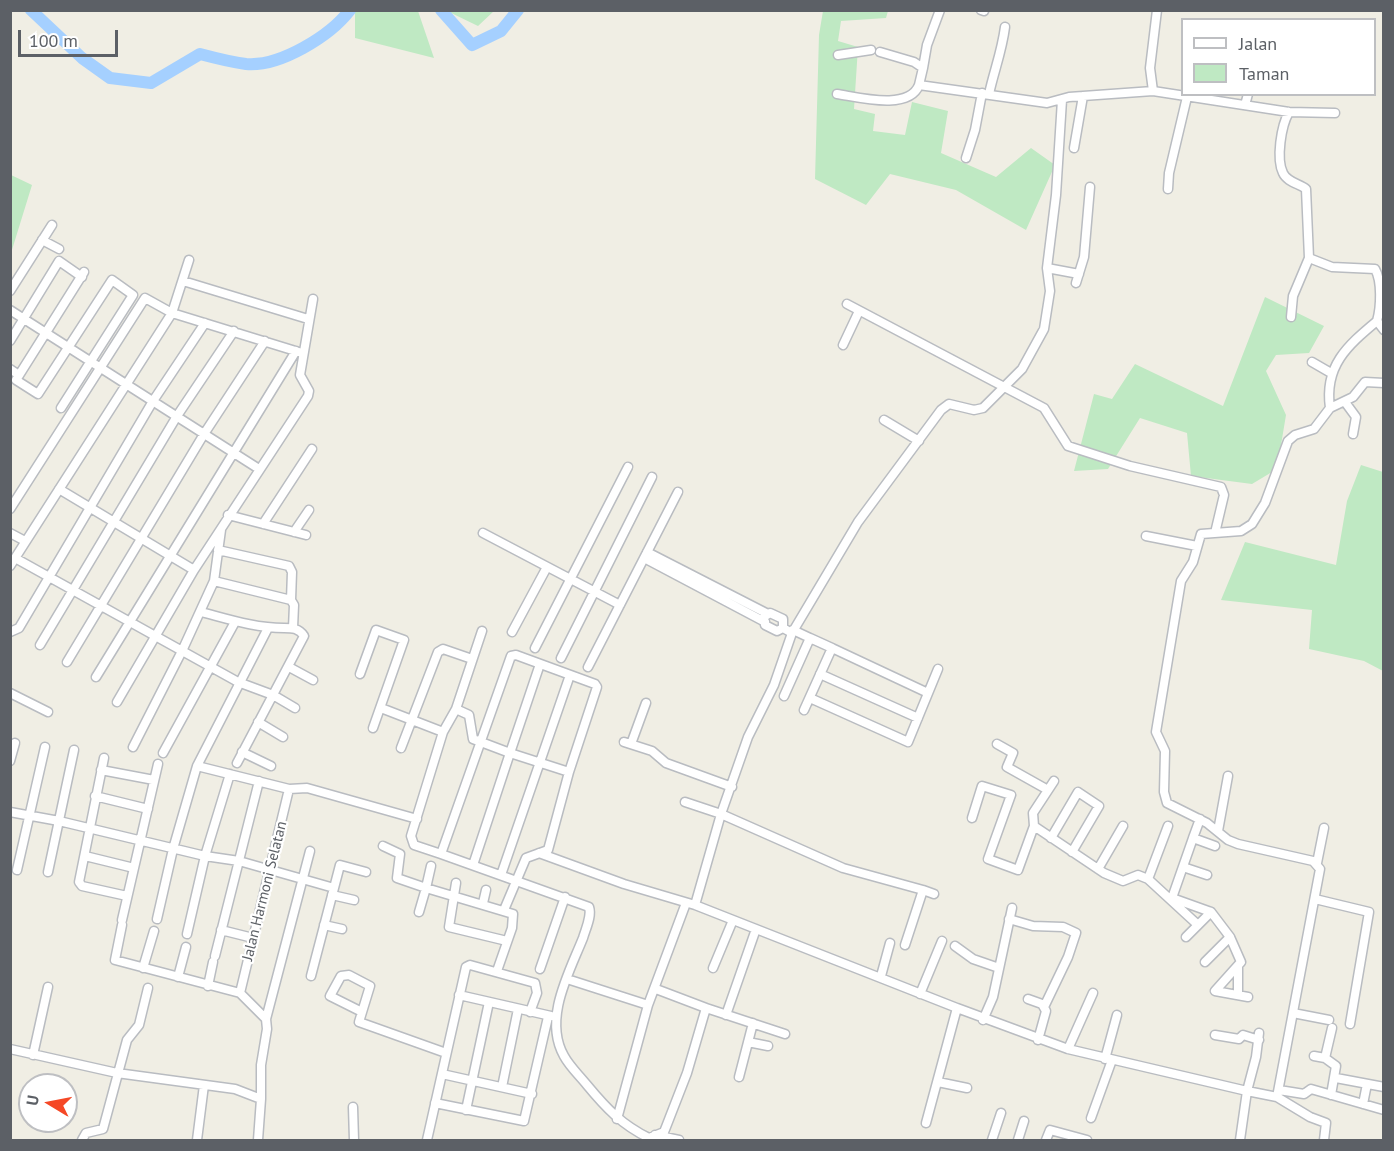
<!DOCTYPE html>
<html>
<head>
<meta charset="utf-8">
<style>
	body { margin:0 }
	#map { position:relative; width:1394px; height:1151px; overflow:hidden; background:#f0eee4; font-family:"PT Sans",sans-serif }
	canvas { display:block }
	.frame { position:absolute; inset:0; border:12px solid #5c6066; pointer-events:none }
	.legend { position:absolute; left:1181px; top:18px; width:195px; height:78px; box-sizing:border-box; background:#fff; border:2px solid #bebfc2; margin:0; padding:8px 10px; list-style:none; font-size:18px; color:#5c6066 }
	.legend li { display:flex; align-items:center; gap:12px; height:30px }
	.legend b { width:30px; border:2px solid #bebfc2 }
	.north { position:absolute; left:18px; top:1073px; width:60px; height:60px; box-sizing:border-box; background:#fff; border:2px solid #bebfc2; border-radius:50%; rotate:280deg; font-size:16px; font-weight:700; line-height:24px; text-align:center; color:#5c6066 }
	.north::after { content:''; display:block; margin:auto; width:21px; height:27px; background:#f54826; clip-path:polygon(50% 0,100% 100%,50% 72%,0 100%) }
	.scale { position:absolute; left:18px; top:30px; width:100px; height:27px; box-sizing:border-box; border:3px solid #5c6066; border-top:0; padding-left:8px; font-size:18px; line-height:21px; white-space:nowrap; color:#5c6066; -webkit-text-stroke:4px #fff; paint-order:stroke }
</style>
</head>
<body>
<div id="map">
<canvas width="1394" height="1151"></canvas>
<div class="frame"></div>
<ul class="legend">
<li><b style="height:8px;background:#fff"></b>Jalan</li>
<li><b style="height:16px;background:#bfe9c3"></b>Taman</li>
</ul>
<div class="north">U</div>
<div class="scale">100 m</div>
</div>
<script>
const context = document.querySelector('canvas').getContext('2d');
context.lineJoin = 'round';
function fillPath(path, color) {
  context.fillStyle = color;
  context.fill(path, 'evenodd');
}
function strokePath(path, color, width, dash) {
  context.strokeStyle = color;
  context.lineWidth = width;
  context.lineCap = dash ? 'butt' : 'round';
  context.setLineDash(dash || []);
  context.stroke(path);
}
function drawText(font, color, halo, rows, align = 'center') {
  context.font = font + ' "PT Sans",sans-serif';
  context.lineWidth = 4.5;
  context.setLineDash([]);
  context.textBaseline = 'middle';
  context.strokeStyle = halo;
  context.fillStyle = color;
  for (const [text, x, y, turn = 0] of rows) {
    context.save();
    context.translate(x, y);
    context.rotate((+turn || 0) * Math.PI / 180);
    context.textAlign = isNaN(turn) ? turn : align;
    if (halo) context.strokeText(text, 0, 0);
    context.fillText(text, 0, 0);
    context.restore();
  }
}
fillPath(new Path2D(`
	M355,11H418L434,58L355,38Z
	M447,11H494L478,26Z
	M823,11H888L886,18L841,21L838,41L858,47L854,109L875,114L873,131L905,135L912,102L948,111L941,153L996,177L1031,148L1055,165L1026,230L956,190L890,174L866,205L815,179L819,35Z
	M11,175L32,185L11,253H10Z
	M1265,297L1324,326L1309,353L1276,355L1266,371L1286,415L1277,469L1252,484L1191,476L1187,433L1140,418L1108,469L1074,471L1094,394L1112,399L1135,364L1223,406Z
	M1361,465L1383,472V671L1364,661L1309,649L1312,610L1221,600L1245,542L1336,565L1347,501Z`), '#bfe9c3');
strokePath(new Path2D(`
	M31,10L82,58L110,78L151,83L200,54C215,58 231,62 246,64C280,67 330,36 350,10
	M441,10L472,45L501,31L518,10`), '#a5d0ff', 12);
const minor = new Path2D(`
	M981,10L984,11
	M880,52L914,62L923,68L919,85
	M838,55L871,50
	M923,68L927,45L940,10
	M1153,91L1150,68L1157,10
	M837,94C858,97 909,111 919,85L1047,103L1069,97L1153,91L1289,112L1335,113
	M989,94C994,71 1002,51 1005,27
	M1245,105L1248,94
	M1289,112C1281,126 1276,159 1283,173C1287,182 1300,184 1306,189L1309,258L1293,296L1291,317
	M1074,148L1083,96
	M966,158L975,130L982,93
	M1168,189L1169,173L1187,97
	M42,240L59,249
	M1309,258L1332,267L1375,269C1382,281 1381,307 1377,321L1384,330
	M1047,268L1079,274
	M183,281L308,319
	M1076,283L1084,257L1090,187
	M10,291L52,225
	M847,304L1044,408L1068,446L1130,466L1221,487L1224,495L1215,533
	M10,310L259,469
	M10,341L59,261L82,277
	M843,345L859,311
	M1312,362L1331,373
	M10,369L19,375
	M1345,402L1356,417L1353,434
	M61,408L133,295L112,280L38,394L16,380L84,272
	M1330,408C1324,366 1347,346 1377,321
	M884,420L919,441
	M59,489L194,570
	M10,509L145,298L172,313L302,353
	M228,515L306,535
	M263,524L312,449
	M294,532L309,510
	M10,533L25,541
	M483,533L620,605
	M1146,536L1197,546
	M647,552L768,614
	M15,558L238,682L273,695L295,708
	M644,558L765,622
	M10,566L172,313L189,260
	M214,581L291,600L292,572L289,566L218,550
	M291,600L294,605L293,628
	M201,612C228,619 255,628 284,628C292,628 299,628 304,636L237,763
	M783,628V619L770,613L764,617L765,625L777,631L783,628L792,633
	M10,632L19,628L153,401L205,323
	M512,632L547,567
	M40,645L177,416L234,331
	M535,648L628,467
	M832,648L928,693
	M561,658L652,477
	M67,662L204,434L265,341
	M289,667L313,680
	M588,667L678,492
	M360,674L376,630L404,640L373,728
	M820,674L918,718
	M96,677L296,351
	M10,693L48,712
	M784,696L810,638L793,630
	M810,698L908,742L938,669
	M117,702L194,570L308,396L309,391L300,375L313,299
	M381,708L443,732
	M456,709L469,715L473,739L510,753L540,664
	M804,710L832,648L810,638
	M258,722L283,737
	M624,742L652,751L666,763L732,787
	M631,744L646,703
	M997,744L1013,753L1007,767L1048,790
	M133,747L182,651L214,581L221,530
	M401,748L438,652L443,649L472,659
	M242,752L271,766
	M163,753L235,622
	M104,758L79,882L82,886L127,896
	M10,761L15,743
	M197,766L289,789L307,788L417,819
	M101,770L154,780
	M1054,781L1033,813L1034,826L1104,873L1123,881L1138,875L1148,879
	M95,796L148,809
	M685,802L721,814L843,868L923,890L905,945
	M10,812L59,821L205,856L239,861L334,888
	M972,818L982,786L1011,795L988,859L1018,870L1034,826
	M1200,819L1193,838L1215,846
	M1168,826L1148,879L1198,925
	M1218,831L1228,776
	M1051,838L1078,792L1099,806L1072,852
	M383,846L400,854L397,878L426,888L419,912
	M539,853L624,884L695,905L957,1008L926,1123
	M441,854L414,845L411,836L443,732L456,709L482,631
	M85,856L134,868
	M1317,863L1324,828
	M473,865L510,753L569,772L597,687L595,684L516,655L511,656L441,854L589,907C592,916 586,928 583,938C569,973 543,1019 564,1056C570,1067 579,1075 587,1085C606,1108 622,1125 649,1138V1140
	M431,866L426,888L513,914L512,928L497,971
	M1183,867L1207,875
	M1098,869L1123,826
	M17,870L45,747
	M48,872L74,750
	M501,875L570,675
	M456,883L449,927L507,941
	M923,890L934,894
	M332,895L354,900
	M1315,899L1369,912L1350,1024
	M483,903L486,890
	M695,905L721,814L748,737L774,685L792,633L858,522L941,410L949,404L974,410L983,408L1022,369L1044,329L1050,291L1047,268L1056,195L1062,100
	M504,910L526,858L548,850L569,772
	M157,919L173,849L197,766L268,628
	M1009,919L1033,926L1063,927L1076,933L1068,957L1044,1007
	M122,920L158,764
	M122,925L115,960L240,993L266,1019
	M324,925L342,929
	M221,930L253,938
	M187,934L205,856L230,774
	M1186,937L1211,912L1172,898L1193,838
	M1230,937L1241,962L1215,991L1248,997
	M955,946L973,959L999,968
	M215,956L259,781
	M1205,962L1230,937L1211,912
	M143,968L154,931
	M713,968L733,920
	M540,969L565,897
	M311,976L340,865L366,872
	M881,976L890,943
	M178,977L186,947
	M567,979L648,1005
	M208,986L213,962
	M656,989L706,1008
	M240,993L289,789
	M920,994L942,941
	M459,995L551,1016
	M1238,995V966
	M1028,999L1042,1004L1046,1011L1038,1040
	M957,1008L1068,1049L1247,1091L1256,1057L1259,1033
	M360,1011L330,996L341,976L349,975L370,986L359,1022L446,1053
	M1293,1013L1329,1020
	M726,1015L756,929
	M983,1020L993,997L1012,908
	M1215,1035L1239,1039L1243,1035L1259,1040
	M748,1042L768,1046
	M10,1049L117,1073L235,1089L261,1099L258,1140
	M1068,1049L1093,993
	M33,1055L48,987
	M1314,1056L1325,1058L1336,1066L1331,1095
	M1325,1058L1332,1028
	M1105,1059L1117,1015
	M442,1074L532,1094
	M739,1077L753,1023
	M1336,1078L1384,1087
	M938,1082L967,1088
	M502,1087L518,1009
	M1279,1090L1304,1094L1311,1089L1384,1110
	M1277,1097L1310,1117L1326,1123L1324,1140
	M261,1099V1065L267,1029L266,1019L310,851
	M435,1103L524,1121L548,1017
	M1363,1104L1367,1084
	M353,1107L354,1140
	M466,1110L489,1002
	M1091,1118L1112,1060
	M617,1119L648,1005L686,903
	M655,1135L679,1140
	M649,1138L664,1132L666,1127L687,1073L706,1008L785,1034
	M82,1140L86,1133L103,1129L127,1040L139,1025L148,988
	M197,1140L204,1085
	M427,1140L466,967L470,965L535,983L537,993L530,1012
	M992,1140L1001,1113
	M1018,1140L1024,1121
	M1046,1140L1050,1130L1087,1140
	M1240,1140L1247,1091L1277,1097L1320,869L1313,861L1238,844L1228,840L1207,823L1167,803L1164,792L1165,751L1156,732L1181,581L1193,562L1201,534L1241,531L1252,524L1265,503L1288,441L1295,435L1314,429L1330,408L1353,397L1365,382L1384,383`);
strokePath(minor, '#b9bcc1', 11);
strokePath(minor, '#fff', 8);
drawText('15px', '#5c6066', '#fff', [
	["Jalan Harmoni Selatan",265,891,-76]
]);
</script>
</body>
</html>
